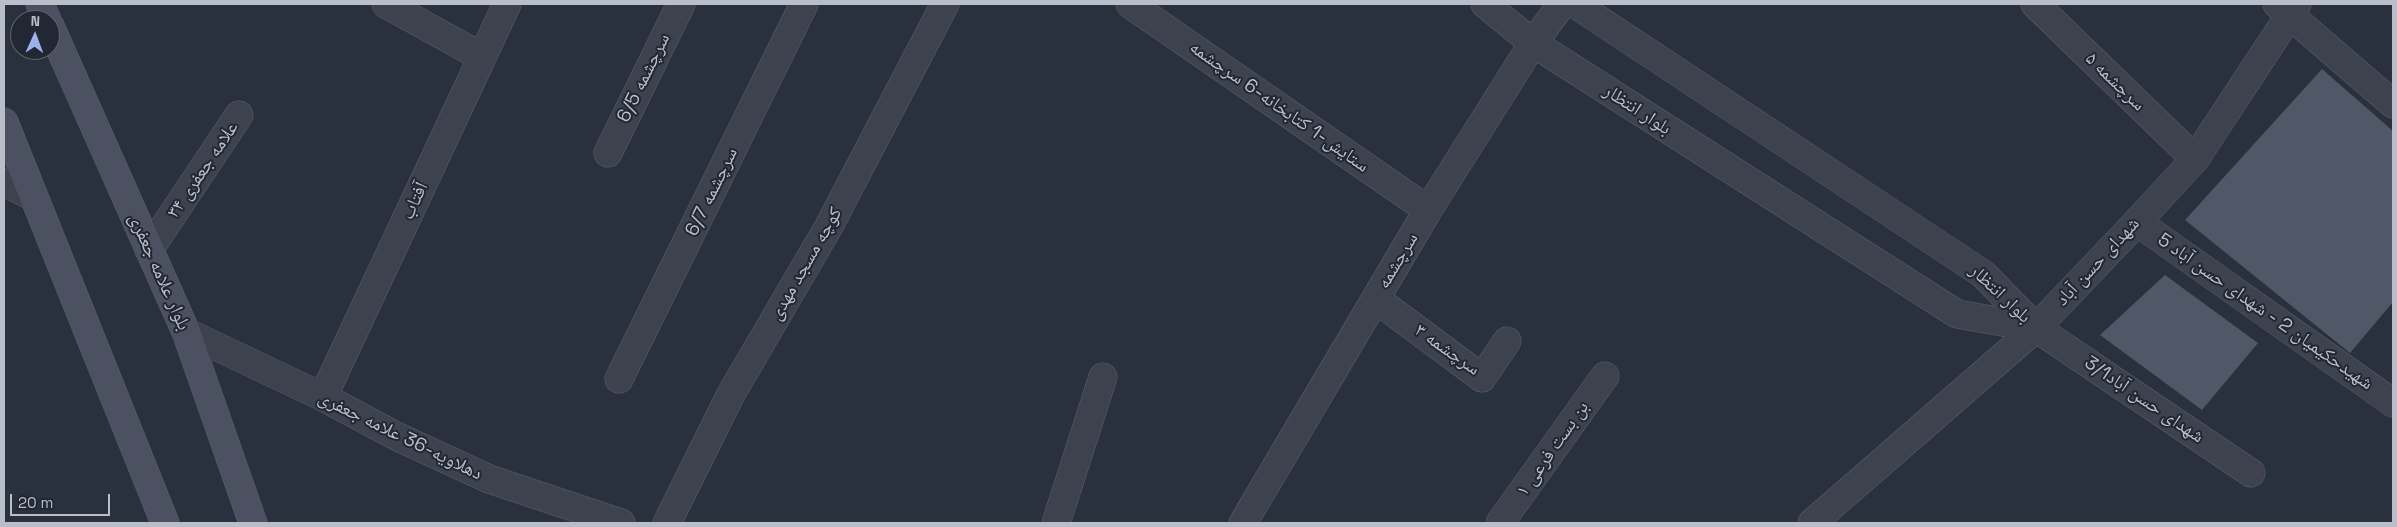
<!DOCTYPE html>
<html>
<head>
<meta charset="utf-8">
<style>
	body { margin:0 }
	#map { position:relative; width:2397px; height:527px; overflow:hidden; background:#29303e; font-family:"Space Grotesk",sans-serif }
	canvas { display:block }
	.frame { position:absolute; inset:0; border:5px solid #babec9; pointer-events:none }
	.north { position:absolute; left:10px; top:10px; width:50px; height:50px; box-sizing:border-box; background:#222734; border:1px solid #5f6370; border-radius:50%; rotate:2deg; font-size:14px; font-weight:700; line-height:20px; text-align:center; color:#babec9 }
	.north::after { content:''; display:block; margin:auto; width:18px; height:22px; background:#9cb2eb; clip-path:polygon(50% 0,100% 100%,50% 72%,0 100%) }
	.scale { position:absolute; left:10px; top:494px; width:100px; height:22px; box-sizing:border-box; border:2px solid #babec9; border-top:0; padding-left:6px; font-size:15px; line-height:18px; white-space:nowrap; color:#babec9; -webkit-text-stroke:4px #222734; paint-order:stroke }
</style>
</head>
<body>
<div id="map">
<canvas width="2397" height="527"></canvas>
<div class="frame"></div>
<div class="north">N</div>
<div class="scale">20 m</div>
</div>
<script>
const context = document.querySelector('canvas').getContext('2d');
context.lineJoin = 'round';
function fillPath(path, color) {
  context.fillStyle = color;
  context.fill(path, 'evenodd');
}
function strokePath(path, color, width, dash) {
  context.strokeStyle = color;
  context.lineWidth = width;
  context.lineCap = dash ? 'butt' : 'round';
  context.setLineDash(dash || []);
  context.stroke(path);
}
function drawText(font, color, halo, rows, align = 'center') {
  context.font = font + ' "Space Grotesk","Noto Naskh Arabic",sans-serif';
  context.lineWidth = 4;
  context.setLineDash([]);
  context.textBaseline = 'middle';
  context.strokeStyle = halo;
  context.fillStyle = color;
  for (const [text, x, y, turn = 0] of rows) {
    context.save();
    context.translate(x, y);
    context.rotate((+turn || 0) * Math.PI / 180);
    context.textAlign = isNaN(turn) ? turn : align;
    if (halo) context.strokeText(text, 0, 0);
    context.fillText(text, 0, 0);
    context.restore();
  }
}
fillPath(new Path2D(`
	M2322,69L2393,131V302L2350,353L2185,220Z
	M2165,275L2258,343L2202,410L2100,335Z`), '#505766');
const minor = new Path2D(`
	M386,4L482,57
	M1130,4L1428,210
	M2035,4L2195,159
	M2277,4L2393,104
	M608,153L681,4
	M4,182L34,197
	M2137,222L2393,403
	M149,250L239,115
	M1376,299L1482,378L1507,341
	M2036,328L2251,473
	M186,332L323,397L396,436L489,479L621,523
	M619,379L804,4
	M323,397L507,4
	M667,523L731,394L829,226L945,4
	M1056,523L1103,377
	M1500,523L1605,376`);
const tertiary = new Path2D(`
	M1485,4L1533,43L1957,314L2036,328
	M1575,4L1983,274L2036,328
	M1243,523L1428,210L1533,43L1562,4
	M1812,523L2036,328L2137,222L2195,159L2297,4`);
const secondary = new Path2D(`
	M40,4L47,20
	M50,26L186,332L253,523
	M4,122L165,523`);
strokePath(minor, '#5b606c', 29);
strokePath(tertiary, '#5b606c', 29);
strokePath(secondary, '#5b606c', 29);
strokePath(minor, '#3d424e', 28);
strokePath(tertiary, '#3d424e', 28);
strokePath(secondary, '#4c5161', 28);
drawText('19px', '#babec9', '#222734', [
	["سرچشمه 6/5",644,78,-64],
	["سرچشمه ۵",2115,82,44],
	["ستایش-1 کتابخانه-6 سرچشمه",1279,107,35],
	["بلوار انتظار",1637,110,33],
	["علامه جعفری ۳۴",203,170,-56],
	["سرچشمه 6/7",712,192,-64],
	["آفتاب",415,201,-65],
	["سرچشمه",1398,261,-59],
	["شهدای حسن آباد",2098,262,-47],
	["کوچه مسجد مهدی",806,264,-60],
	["بلوار علامه جعفری",159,272,66],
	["بلوار انتظار",2000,294,43],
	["شهیدحکیمیان 2 - شهدای حسن آباد 5",2265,312,35],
	["سرچشمه ۳",1447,350,35],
	["3/1شهدای حسن آباد",2144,400,34],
	["دهلاویه-36 علامه جعفری",400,436,26],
	["بن بست فرعی ۱",1553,449,-55]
]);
</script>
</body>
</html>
